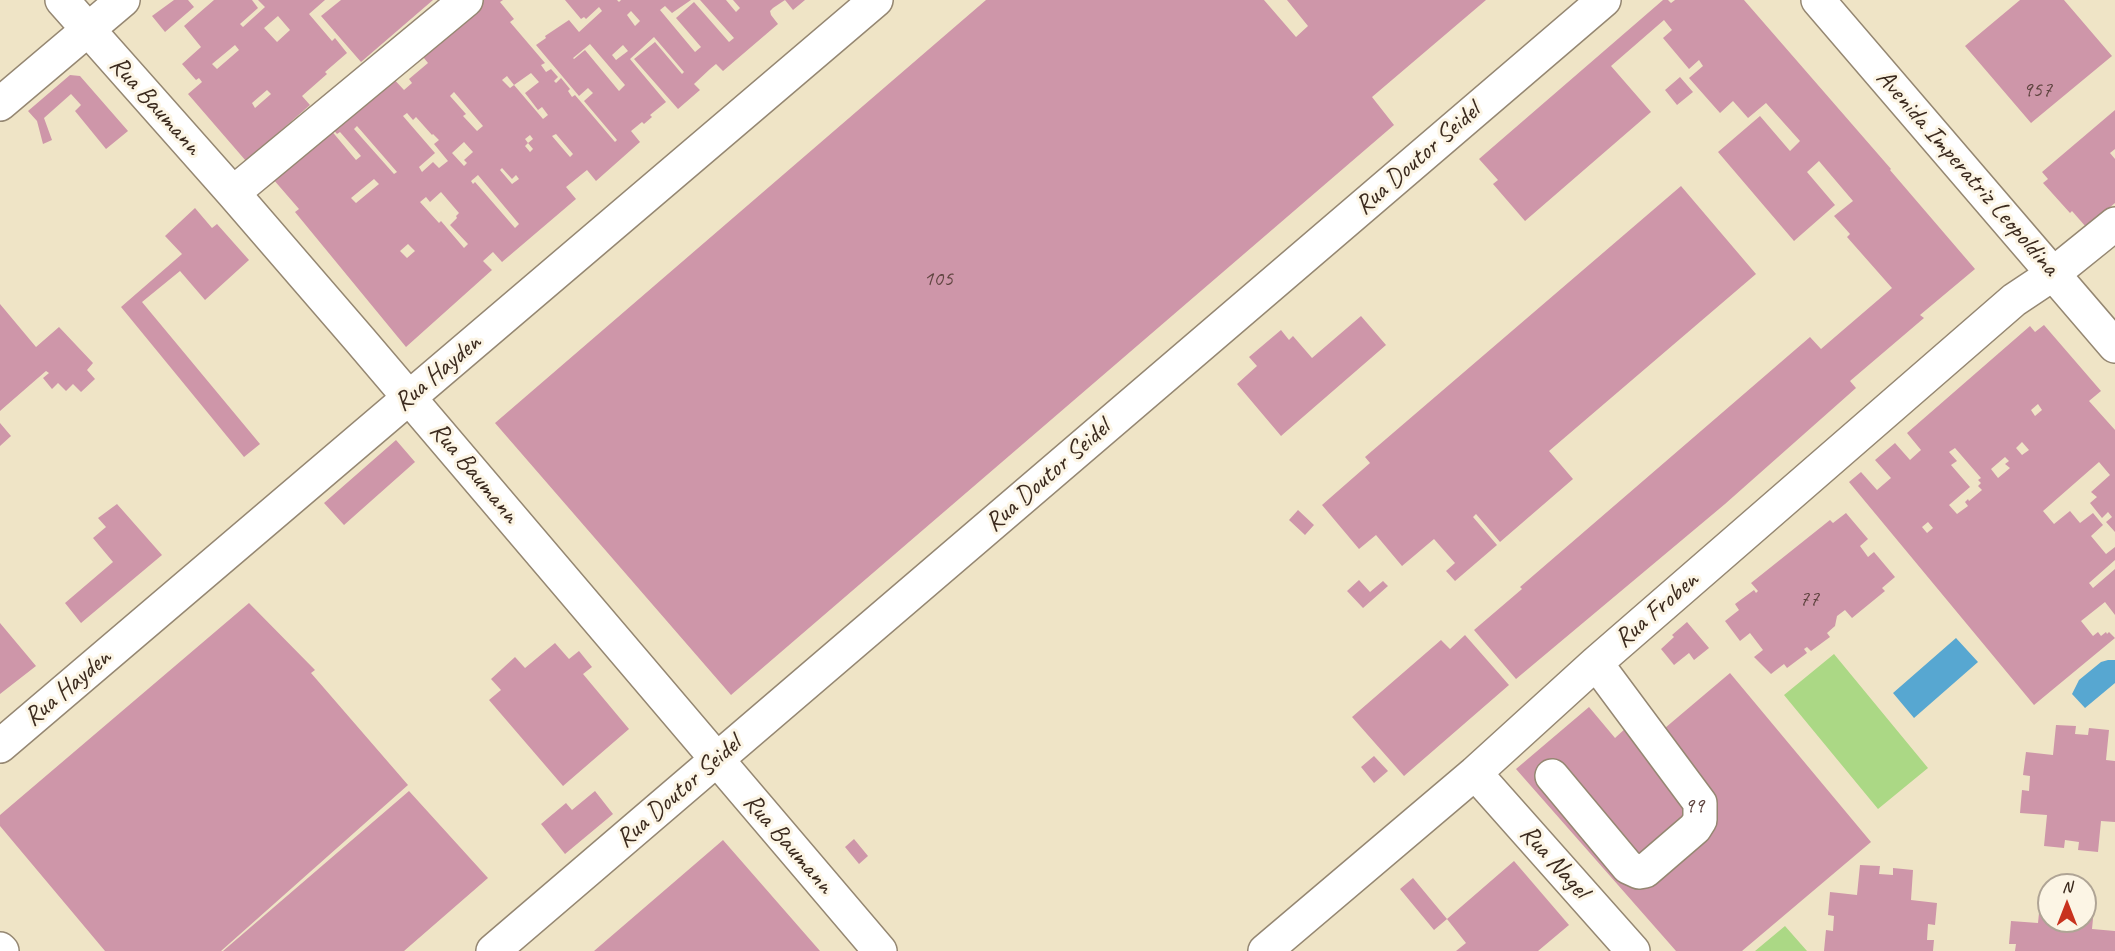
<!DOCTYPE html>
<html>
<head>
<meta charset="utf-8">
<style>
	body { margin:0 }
	#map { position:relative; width:2115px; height:951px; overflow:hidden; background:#efe4c6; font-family:Caveat,sans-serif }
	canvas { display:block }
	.north { position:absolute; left:2037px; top:873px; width:60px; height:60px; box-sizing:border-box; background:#fcf5e5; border:2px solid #afa495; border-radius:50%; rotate:0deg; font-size:16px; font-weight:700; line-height:24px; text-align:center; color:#3b2a1e }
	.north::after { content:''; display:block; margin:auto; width:21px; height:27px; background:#c8321e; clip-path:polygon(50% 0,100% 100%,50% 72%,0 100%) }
</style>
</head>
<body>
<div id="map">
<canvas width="2115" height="951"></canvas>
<div class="north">N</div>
</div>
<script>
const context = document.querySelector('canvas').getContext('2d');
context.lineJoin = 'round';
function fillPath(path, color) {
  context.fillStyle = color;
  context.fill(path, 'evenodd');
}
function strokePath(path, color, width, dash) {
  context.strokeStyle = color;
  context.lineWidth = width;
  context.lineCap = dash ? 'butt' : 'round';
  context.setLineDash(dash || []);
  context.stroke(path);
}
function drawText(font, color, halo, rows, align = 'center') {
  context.font = font + ' Caveat,sans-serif';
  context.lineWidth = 6;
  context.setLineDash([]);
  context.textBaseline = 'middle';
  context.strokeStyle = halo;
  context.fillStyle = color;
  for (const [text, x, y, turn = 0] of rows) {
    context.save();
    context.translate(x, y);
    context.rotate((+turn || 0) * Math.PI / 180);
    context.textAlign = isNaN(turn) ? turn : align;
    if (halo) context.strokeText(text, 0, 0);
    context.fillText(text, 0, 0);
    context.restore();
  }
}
fillPath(new Path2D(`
	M1834,654L1928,768L1878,809L1784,695Z
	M1785,926L1807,951H1755Z`), '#abd885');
fillPath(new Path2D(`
	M1956,638L1978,662L1914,718L1893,693Z
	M2108,660H2115V683L2085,708L2072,694L2079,680L2101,662Z`), '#57a7d1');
fillPath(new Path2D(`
	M174,0H188L194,7L165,32L152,16Z
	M214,0H252L258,8L240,24L243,27L265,7L258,0H325L309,14L332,41L335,38L347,53L325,72L327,74L302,96L310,105L246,161L188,94L202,82L199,78L196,80L182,64L201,47L184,26ZM278,16L290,30L277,42L264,28ZM235,45L239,50L217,69L212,64ZM267,90L271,94L255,108L252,103Z
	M341,0H433L361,62L321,16Z
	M479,0H503L500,2L514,19L510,22L545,63L541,65L546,72L551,69L558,77L554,81L556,83L561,78L570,89L568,91L572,97L575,95L615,142L617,140L584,101L593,93L588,88L579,96L536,45L546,38L545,36L569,20L579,32L602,11L599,7L586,19L584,17L581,19L565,0H617L619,2L621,0H691L672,13L665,6L660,10L695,52L701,47L676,18L694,2L729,42L734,38L700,0H726L736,12L740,8L733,0H805L793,10L785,0L773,8L770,11L771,15L778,24L723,71L716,64L710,69L694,84L700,90L678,109L634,59L655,42L682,74L684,72L654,37L630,59L666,102L650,115L652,117L644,124L642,122L631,131L640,142L596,181L587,170L566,187L576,199L502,262L493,252L483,261L492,270L406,347L295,212L299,209L273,179L330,129L356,160L361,156L340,132L337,134L332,128L391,76L404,90L412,83L409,79L428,63L419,52ZM631,11L640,21L635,26L627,15ZM590,44L625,85L619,91L585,50L574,59L573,58ZM623,45L628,51L616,60L612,55ZM531,73L539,82L525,93L538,110L542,107L548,115L543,119L514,85L510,88L502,80L507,76L514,85ZM454,92L483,126L477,131L463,116L466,114L450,96ZM407,113L413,120L416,117L432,135L433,134L439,140L434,144L448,161L439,168L433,162L422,172L419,167L435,153L403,116ZM357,126L397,172L394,174L354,129ZM556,134L573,154L570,157L552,136ZM530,135L533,139L528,143L533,149L530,152L525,146L528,143L525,139ZM464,142L473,152L464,160L467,163L464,166L452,153ZM502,168L512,179L516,175L519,179L512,184L500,170ZM478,175L519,224L515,228L475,182L473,184L471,181ZM374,179L379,184L356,203L351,198ZM441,192L459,213L456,216L457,218L450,225L468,244L464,248L441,221L439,223L420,202L426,197L430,202ZM408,244L415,251L407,258L400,251Z
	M986,0H1264L1296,37L1308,26L1287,0H1486L1372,97L1394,125L731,695L495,423Z
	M1663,0H1668L1671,3L1675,0H1744L1891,169L1890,170L1975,269L1920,315L1924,318L1850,381L1856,388L1725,504L1516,679L1474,630L1522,589L1520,587L1810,337L1821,349L1892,288L1847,237L1850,234L1834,216L1853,201L1819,161L1807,172L1835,205L1794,241L1718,152L1760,116L1790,151L1800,141L1766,103L1748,118L1733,101L1720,113L1689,78L1703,66L1699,60L1689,69L1663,38L1672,30L1664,20L1611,66L1651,112L1525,221L1493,184L1498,180L1479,159Z
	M2020,0H2064L2112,56L2031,123L1965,46Z
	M70,75L80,76L128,131L106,149L75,111L81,105L71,94L44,118L52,140L43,144L37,121L28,111Z
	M1680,77L1693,92L1677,105L1665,90Z
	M2115,110V149L2110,153L2115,159V203L2086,227L2072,211L2070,213L2043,183L2048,179L2042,172Z
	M1681,186L1756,274L1549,451L1573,479L1500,542L1476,514L1473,517L1497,545L1455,581L1446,571L1455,563L1434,539L1402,566L1376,535L1359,549L1322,505L1370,463L1365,457Z
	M195,208L212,228L217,224L249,260L205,300L180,271L142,302L260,444L244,457L121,307L182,254L165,236Z
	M0,304L36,347L59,327L93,363L87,370L95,379L81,392L73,384L66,391L58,383L52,389L43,378L49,373L46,371L0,411Z
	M1361,316L1386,345L1281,436L1237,384L1257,366L1249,357L1281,330L1289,340L1293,336L1312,358Z
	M2044,325L2101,391L2089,401L2115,430V532L2106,522L2112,517L2108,512L2102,518L2090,503L2097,497L2091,492L2110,475L2099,462L2043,511L2054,524L2070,511L2080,523L2093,513L2103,525L2091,536L2106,554L2115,547V560L2089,583L2093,588L2115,569V615L2105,602L2081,621L2093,636L2098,632L2101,636L2106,632L2107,634L2109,632L2115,638L2034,705L1849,482L1861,472L1877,490L1891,478L1875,460L1895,443L1910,460L1921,450L1907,433L2030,326L2035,332ZM2038,404L2042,410L2035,416L2031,410ZM2022,442L2029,450L2022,455L2016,448ZM1955,448L1981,478L1978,480L1981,483L1978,486L1982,490L1969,501L1968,499L1965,502L1968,506L1957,514L1949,505L1970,487L1951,465L1957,461L1949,452ZM2005,457L2009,461L2005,464L2010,468L1998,478L1991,469ZM1928,522L1933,528L1927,533L1922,527Z
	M0,423L11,436L0,446Z
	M396,440L415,462L344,525L324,503Z
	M117,504L162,555L81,623L65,603L113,562L93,538L106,527L98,518Z
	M1298,510L1314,525L1305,535L1289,520Z
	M1846,513L1868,539L1860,546L1868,557L1874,552L1895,577L1882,588L1885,591L1852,618L1845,610L1837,616L1835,626L1827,633L1830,637L1811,651L1807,647L1804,649L1807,653L1787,668L1784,664L1771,674L1754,657L1763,650L1750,633L1740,641L1725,621L1739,610L1735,604L1754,590L1756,593L1758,591L1751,583L1830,520L1833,523Z
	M1359,580L1370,592L1383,581L1388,586L1363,608L1347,591Z
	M249,603L315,670L311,673L408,785L221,951H105L0,826V815Z
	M1687,622L1709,648L1694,660L1689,653L1674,665L1661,649L1674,637L1672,635Z
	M0,623L36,666L0,694Z
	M1465,635L1509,685L1404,776L1352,717L1441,640L1450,649Z
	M555,643L569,659L579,651L592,667L583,674L629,729L563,786L489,700L501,690L491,679L515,657L525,668Z
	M1730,673L1871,842L1742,951H1676L1516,769L1589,707L1615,738L1627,727L1665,728Z
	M2056,725L2076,726L2075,734L2088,735L2089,728L2109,730L2106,760L2115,761V822L2101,821L2098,852L2078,850L2079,842L2065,840L2064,848L2044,846L2047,815L2020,813L2022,790L2029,791L2030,776L2023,775L2026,752L2053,755Z
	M1374,756L1388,771L1374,783L1361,767Z
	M409,791L488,878L404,951H223Z
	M595,791L613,814L565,854L541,824L566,803L572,810Z
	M854,839L868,856L859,864L845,847Z
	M723,840L820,951H594Z
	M1514,861L1569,925L1538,951H1456L1466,943L1447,919Z
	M1860,865L1880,866L1879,874L1893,875V868L1913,870L1911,900L1937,903L1935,925L1928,924L1927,940H1934L1933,951H1824L1826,930L1833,931L1834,916L1828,915L1830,892L1857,895Z
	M1413,878L1447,919L1434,930L1400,889Z
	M2041,893L2049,894V921H2085V898H2095L2092,929L2115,931V951H2015L2016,944H2009L2011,921L2038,923Z`), '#ce96a9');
const minor = new Path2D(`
	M62,0L233,193L360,340L880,951
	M0,104L123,0
	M233,193L466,0
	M0,746L876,0
	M1475,773L1633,951
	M1552,776L1628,867L1639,872L1645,871L1695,828L1700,820V803L1596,663
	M493,951L1604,0
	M1265,951L1475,773L1596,663L2014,300L2053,274L2115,224`);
const major = new Path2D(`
	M1818,0L2115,346`);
const highway = new Path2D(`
	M0,949L2,951`);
strokePath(minor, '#958772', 36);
strokePath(major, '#958772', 36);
strokePath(highway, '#958772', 36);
strokePath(minor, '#fff', 33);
strokePath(major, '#fff', 33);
strokePath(highway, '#fff', 33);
drawText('22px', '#604541', null, [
	["957",2037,90],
	["105",938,279],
	["77",1809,599],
	["99",1694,806]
]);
drawText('26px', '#3b2a1e', '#fcf5e5', [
	["Rua Baumann",155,106,48],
	["Rua Doutor Seidel",1418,159,-41],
	["Avenida Imperatriz Leopoldina",1967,173,49],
	["Rua Hayden",438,373,-40],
	["Rua Baumann",474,473,50],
	["Rua Doutor Seidel",1048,476,-41],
	["Rua Froben",1657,610,-41],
	["Rua Hayden",68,688,-40],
	["Rua Doutor Seidel",679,792,-41],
	["Rua Baumann",788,844,49],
	["Rua Nagel",1554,862,48]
]);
</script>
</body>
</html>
